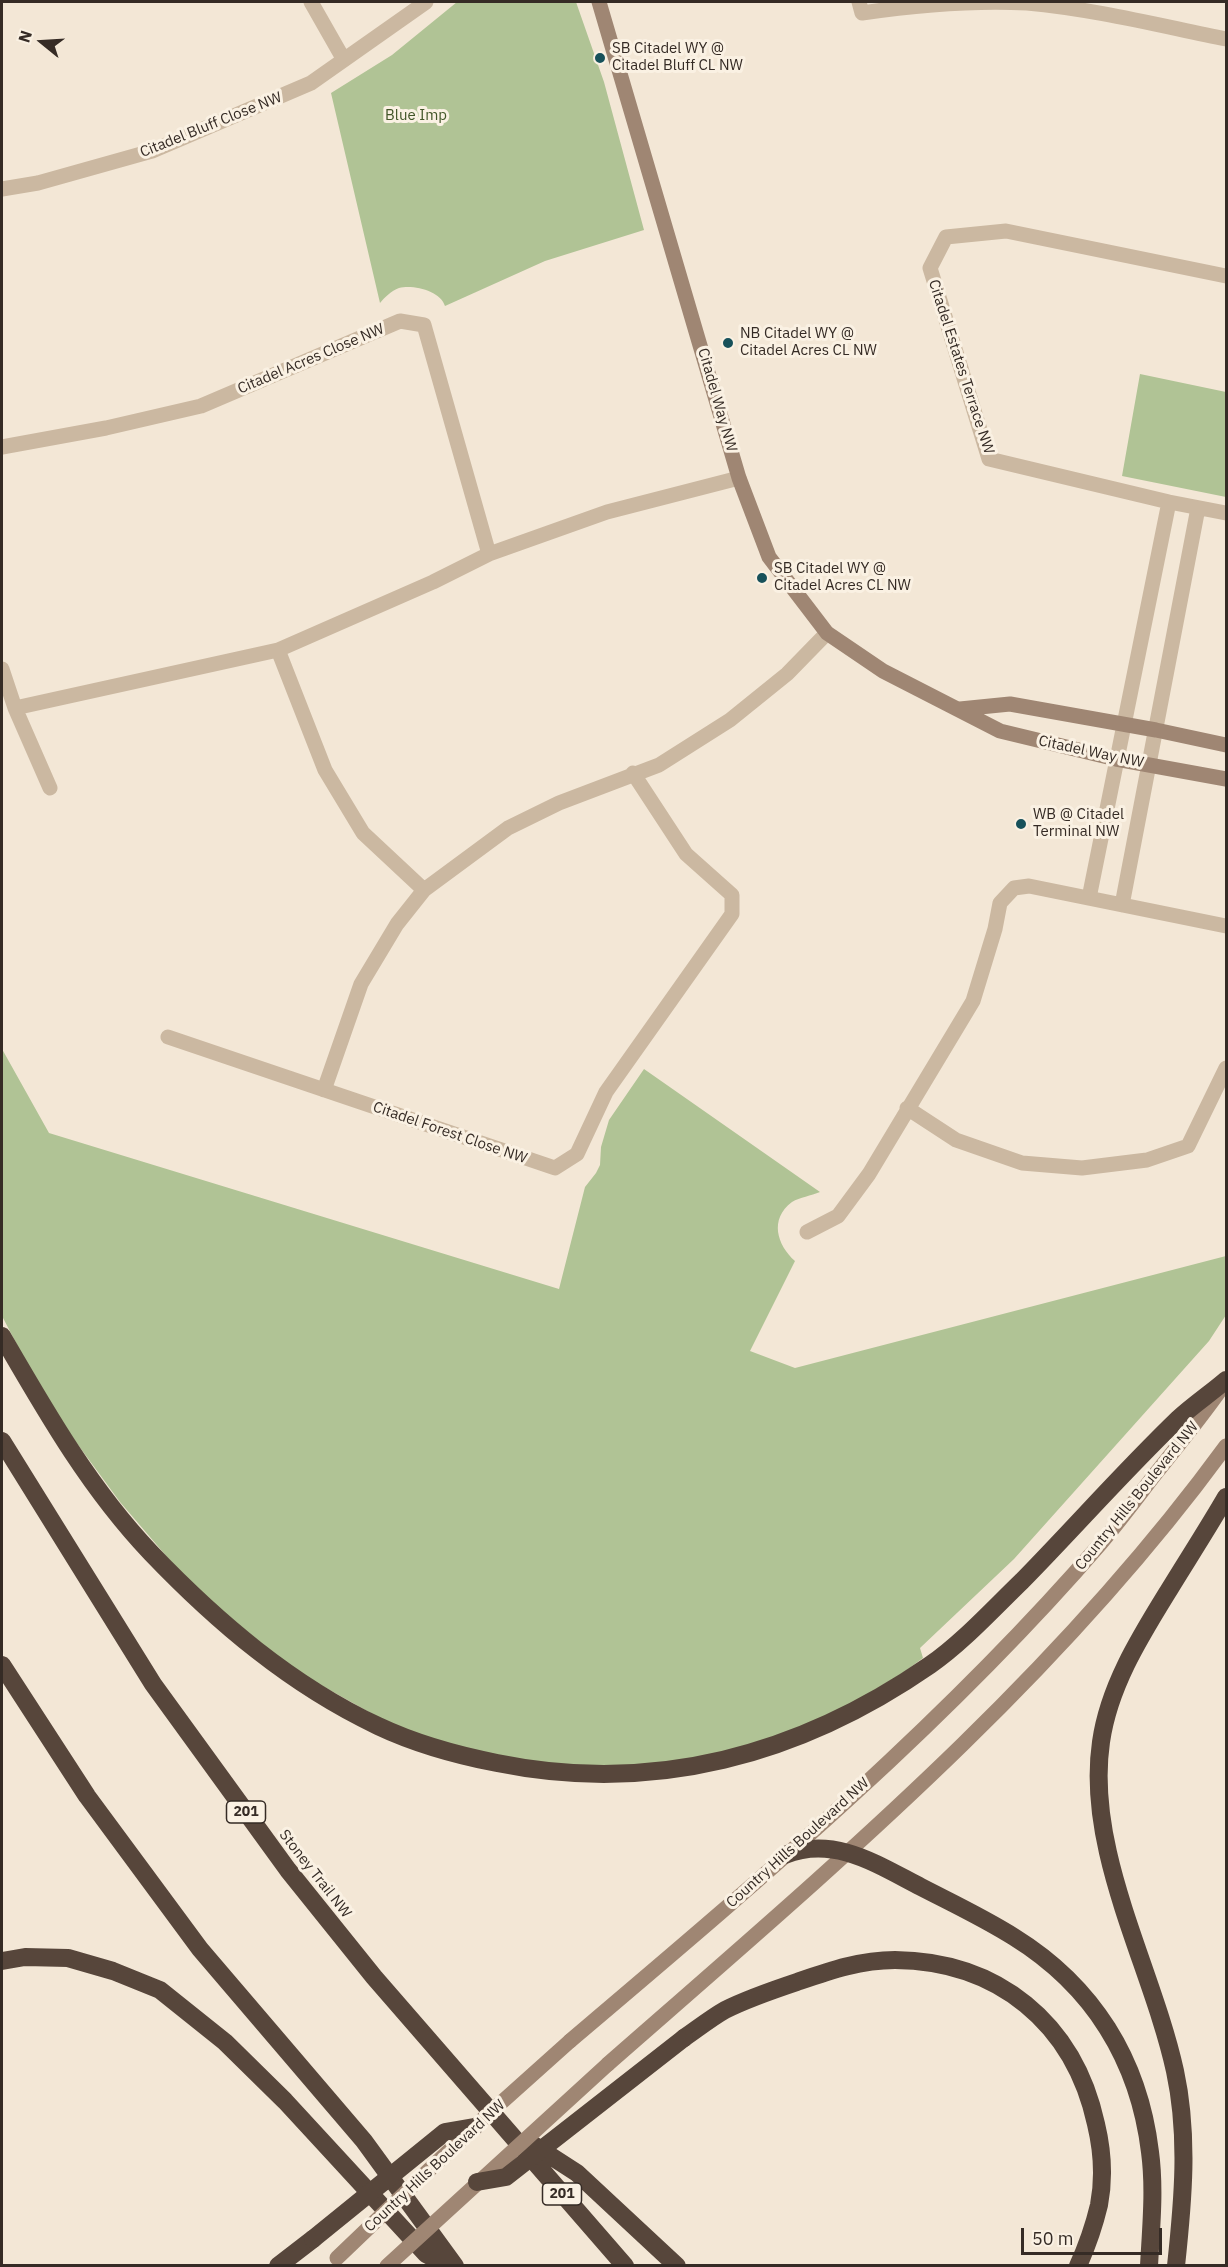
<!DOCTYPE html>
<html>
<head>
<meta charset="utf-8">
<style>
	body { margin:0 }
	#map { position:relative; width:1228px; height:2267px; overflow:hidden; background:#f3e7d6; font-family:"IBM Plex Sans",sans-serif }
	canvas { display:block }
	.frame { position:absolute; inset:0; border:3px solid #352b25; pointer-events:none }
	.north { position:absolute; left:12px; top:12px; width:60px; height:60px; -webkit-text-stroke:4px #faf1e3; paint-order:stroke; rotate:288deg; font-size:16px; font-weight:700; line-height:24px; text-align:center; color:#352b25 }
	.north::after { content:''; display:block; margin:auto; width:21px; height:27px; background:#352b25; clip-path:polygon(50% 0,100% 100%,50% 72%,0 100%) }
	.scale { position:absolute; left:1021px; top:2228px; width:141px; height:27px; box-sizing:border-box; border:3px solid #352b25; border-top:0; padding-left:8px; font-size:18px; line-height:21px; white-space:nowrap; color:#352b25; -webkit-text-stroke:4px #faf1e3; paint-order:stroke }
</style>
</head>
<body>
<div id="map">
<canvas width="1228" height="2267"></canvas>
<div class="frame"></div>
<div class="north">N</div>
<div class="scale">50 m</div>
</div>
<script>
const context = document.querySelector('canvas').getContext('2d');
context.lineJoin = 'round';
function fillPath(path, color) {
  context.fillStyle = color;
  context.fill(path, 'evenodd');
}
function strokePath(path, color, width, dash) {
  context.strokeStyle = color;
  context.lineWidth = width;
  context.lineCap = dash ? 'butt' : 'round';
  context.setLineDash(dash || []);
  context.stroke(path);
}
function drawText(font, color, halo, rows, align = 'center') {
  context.font = font + ' "IBM Plex Sans",sans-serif';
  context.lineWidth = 6;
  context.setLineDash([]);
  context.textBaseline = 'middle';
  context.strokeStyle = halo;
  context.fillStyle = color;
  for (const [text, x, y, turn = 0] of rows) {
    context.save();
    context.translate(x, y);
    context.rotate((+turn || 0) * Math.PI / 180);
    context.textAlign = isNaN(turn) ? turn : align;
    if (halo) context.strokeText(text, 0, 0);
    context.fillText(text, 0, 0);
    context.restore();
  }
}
fillPath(new Path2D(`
	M457,2H576L604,82L644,230L545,261L445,306C441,291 413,284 399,288C391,291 385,297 380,303L331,93L392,55Z
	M1140,374L1226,392V497L1122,476Z
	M2,1049L49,1133L559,1289L585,1187L596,1173L600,1165L601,1147L609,1120L644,1069L820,1192C811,1196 800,1197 792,1202C769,1219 777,1245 795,1261L750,1351L795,1368L1226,1256V1315L1209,1341L1014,1559L920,1648L923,1658L904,1672L835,1714L751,1748L655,1767L514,1763L401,1730L294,1670L192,1586L120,1502L48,1404L2,1316Z`), '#b0c395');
strokePath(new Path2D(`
	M311,2L344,60
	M859,2L862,13C917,5 972,0 1027,3C1094,9 1161,26 1226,39
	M2,189L38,183L152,151L311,83L426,2
	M1226,276L1006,231L946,237L930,268L989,459L1169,502L1226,513
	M2,447L106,428L201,406L400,321L424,325L489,554
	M278,650L325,770L363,833L424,890
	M2,669L15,708L50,788
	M15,708L278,650L433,582L489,554L607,512L739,478
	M1089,898L1169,502
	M1122,905L1198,508
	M168,1037L555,1168L577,1154L606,1092L732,914V895L686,854L633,773
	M324,1090L361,984L397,924L424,890L508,828L559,803L659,765L730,720L787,674L827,633
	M907,1108L956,1140L1022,1163L1082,1168L1147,1160L1188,1146L1226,1068
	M807,1232L838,1216L869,1174L973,1001L995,929L1000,903L1014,888L1029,886L1226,926`), '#cbb8a1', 15);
strokePath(new Path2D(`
	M599,2L739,478L769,557L827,633L883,671L1000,731L1116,759L1226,779
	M960,709L1010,704L1156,730L1226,745
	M570,2041C755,1884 942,1727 1101,1543C1119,1522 1136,1499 1153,1477C1176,1448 1200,1419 1221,1389
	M608,2064C827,1872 1054,1682 1226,1446`), '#9f8673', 15);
strokePath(new Path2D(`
	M2,1336C46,1412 90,1489 151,1553C217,1622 291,1685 378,1726C416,1744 456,1755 497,1763C654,1795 800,1755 930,1665C961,1644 995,1607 1022,1581C1074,1528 1124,1471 1178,1419C1193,1405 1211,1393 1226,1380
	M2,1441L153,1684L288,1870L374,1977L625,2266
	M2,1665L87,1796L200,1949L364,2141L455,2266
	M785,1855C834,1835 878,1865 921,1887C952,1903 984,1918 1014,1937C1093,1986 1139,2060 1150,2152C1155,2189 1151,2228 1149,2266
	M2,1961L25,1957L68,1958L113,1971L160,1990L225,2042L285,2101L426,2254L449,2266
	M684,2038C697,2029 711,2018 725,2010C749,1998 773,1990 797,1982C829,1971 860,1960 895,1960C998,1961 1074,2023 1096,2124C1102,2149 1104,2179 1099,2205C1094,2226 1087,2246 1078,2266
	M529,2142L577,2173L677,2266
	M278,2266L313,2239
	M1176,2266C1183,2201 1189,2136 1175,2071C1152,1966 1085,1851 1101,1742C1109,1686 1140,1637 1169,1590C1188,1559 1208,1528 1226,1497`), '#57463b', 18);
strokePath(new Path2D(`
	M337,2258L474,2127L570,2041
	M387,2266L608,2064`), '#9f8673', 15);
strokePath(new Path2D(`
	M477,2182L506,2177L684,2038
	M313,2239L445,2132L474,2127`), '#57463b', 18);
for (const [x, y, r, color] of [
	[600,58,6,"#17515a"],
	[728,343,6,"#17515a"],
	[762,578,6,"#17515a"],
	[1021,824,6,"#17515a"]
]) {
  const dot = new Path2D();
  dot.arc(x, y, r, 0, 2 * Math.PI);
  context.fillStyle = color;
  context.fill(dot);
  strokePath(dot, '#faf1e3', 2);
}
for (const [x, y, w] of [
	[246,1812,39],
	[562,2194,39]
]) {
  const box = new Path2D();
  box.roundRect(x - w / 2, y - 11, w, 22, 4.5);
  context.fillStyle = '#faf1e3';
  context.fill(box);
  strokePath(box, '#352b25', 1.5);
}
drawText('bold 14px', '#352b25', null, [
	["201",246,1812],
	["201",562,2194]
]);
drawText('15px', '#352b25', '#faf1e3', [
	["SB Citadel WY @",612,49],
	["Citadel Bluff CL NW",612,66],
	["NB Citadel WY @",740,334],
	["Citadel Acres CL NW",740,351],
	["SB Citadel WY @",774,569],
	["Citadel Acres CL NW",774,586],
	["WB @ Citadel",1033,815],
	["Terminal NW",1033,832]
], 'left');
drawText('15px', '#415527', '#faf1e3', [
	["Blue Imp",416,116]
]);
drawText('15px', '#352b25', '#faf1e3', [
	["Citadel Bluff Close NW",211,125,-22],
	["Citadel Acres Close NW",311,359,-23],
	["Citadel Estates Terrace NW",961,367,72],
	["Citadel Way NW",717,400,74],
	["Citadel Way NW",1091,752,12],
	["Citadel Forest Close NW",450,1133,19],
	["Country Hills Boulevard NW",1137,1496,-51],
	["Country Hills Boulevard NW",798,1843,-42],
	["Stoney Trail NW",315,1874,52],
	["Country Hills Boulevard NW",435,2166,-43]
]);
</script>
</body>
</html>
